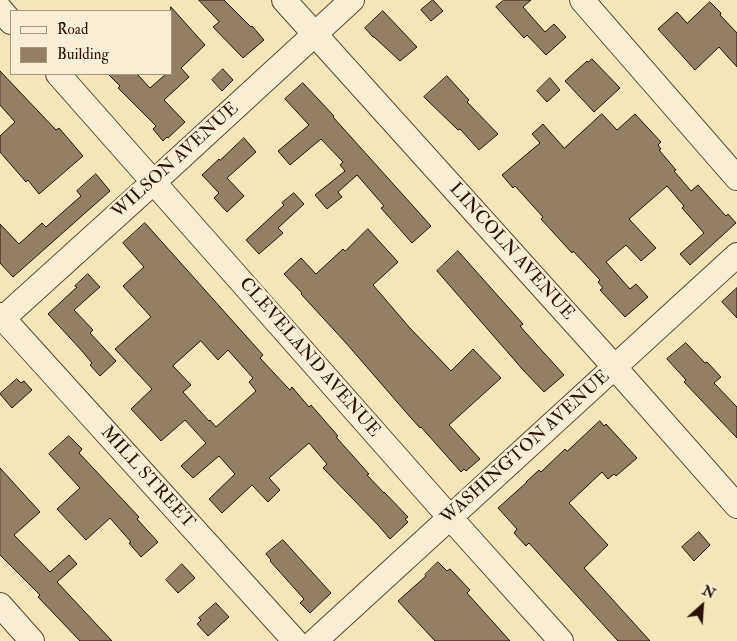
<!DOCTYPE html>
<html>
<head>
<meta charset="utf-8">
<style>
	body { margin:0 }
	#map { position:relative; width:737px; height:641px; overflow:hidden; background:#f5e5bb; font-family:"IM FELL Double Pica",serif }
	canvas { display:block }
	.legend { position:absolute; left:10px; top:10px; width:162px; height:65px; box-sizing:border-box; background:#f8eed3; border:1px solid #a69581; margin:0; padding:6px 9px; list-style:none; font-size:15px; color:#2a1005 }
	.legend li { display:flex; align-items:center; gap:10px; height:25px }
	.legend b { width:25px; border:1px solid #a69581 }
	.north { position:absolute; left:677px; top:581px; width:50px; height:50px; -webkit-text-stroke:4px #f8eed3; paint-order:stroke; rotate:26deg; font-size:14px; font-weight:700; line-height:20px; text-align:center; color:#2a1005 }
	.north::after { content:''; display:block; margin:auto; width:18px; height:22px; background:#2a1005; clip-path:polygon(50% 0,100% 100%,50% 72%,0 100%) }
</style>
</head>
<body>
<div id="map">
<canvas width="737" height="641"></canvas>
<ul class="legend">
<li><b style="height:6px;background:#f8eed3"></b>Road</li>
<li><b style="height:14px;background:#947f64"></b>Building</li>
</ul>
<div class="north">N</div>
</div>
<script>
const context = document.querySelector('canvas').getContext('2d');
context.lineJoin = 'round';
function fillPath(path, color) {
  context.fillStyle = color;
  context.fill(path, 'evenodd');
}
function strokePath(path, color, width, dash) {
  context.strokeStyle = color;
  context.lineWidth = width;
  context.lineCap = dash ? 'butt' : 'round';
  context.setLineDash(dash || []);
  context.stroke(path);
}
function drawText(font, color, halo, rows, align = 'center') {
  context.font = font + ' "IM FELL Double Pica",serif';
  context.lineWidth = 5;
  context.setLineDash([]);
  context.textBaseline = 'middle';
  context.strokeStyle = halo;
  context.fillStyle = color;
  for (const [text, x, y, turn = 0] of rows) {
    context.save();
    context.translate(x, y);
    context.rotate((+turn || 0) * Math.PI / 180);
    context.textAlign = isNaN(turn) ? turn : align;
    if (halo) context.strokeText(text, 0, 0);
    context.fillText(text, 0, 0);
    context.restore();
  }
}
const building = new Path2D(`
	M199,0H224L251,27L252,26L264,40L243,58L213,27L219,22Z
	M433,0L443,11L431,21L421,10Z
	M504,0H531L523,7L545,32L554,24L566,37L546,55L527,35L524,38L496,7Z
	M710,2L721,13L720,15L737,33V67L719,47L695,70L658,29L677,12L687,23Z
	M171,7L205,45L181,68L189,77L164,100L185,122L168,138L167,137L163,141L153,129L156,126L118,88L120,86L108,74H137L150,88L166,74H171Z
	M383,11L417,47L400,61L374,37H373L365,28Z
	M592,59L620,88L594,112L565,81L587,61L588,62Z
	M223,69L233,80L222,91L212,80Z
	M0,71L56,130L59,128L83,156L39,194L28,180L26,182L0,152V136L15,122L0,105Z
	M447,76L469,100L467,102L498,134L479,150L460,129L458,130L424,97Z
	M550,78L560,90L547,102L537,91Z
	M303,83L334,116L333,117L431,226L412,243L381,208L384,206L357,175L338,192L342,197L327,209L315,195L345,171L340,165L343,162L321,139L290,165L278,151L309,125L285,99Z
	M602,114L617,130L635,114L661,142L658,145L661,149L659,150L676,170L674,171L691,191L698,185L726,216L728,214L736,223L690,265L680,254L704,233L682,208L684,206L667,186L629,219L656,248L641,261L626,245L606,262L630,289L636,284L648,297L625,317L600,290L603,288L598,282L600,280L573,251L572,253L541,219L543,217L515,186L513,188L502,175L540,143L532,134L543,124L564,148Z
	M244,138L256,152L227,178L244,196L227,212L214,198L219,193L202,175L219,159L220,160Z
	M96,174L110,191L13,277L0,263V224L19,244L42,223L46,227L81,196L77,191Z
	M294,193L304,204L278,228L283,233L259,254L246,240L284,205L282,203Z
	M145,223L263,355L260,358L287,387L290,390L292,387L309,407L311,405L338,436L336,437L369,474L367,475L384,493V492L408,517L405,519L408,522L390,539L378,525L323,468L327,464L309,443L269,478L280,490L268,502L252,485L222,513L209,499L235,474L219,456L193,478L181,466L206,443L185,420L161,441L131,409L152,389L115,349L151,317L123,286L144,267L123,243ZM201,341L218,360L228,350L253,378L249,382L256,391L216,427L210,420L209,421L183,392L191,385L173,366Z
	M368,229L398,262L373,285L409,327L451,371L473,349L501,378L449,425L480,459L466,471L464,469L461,472L421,427L420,428L404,410L346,343L301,294L302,293L284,274L301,258L316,274L343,249L345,251Z
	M458,251L523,324L520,326L526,333L564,375L544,392L524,371L437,271Z
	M88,274L100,287L74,310L93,330L90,333L116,361L100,376L90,365L92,363L82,351L48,314L77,287L75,286Z
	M737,288V318L722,302Z
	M686,343L705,363L707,362L721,377L714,383L737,407V438L684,382L686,380L667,359Z
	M17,379L21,383L24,381L32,390L12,408L0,394Z
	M600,421L604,426L606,424L637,458L616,476L614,474L608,479L602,472L569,503L608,545L584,568L650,641H618L529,543L526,546L514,533L517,529L498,508L527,482H526L539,470L541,472L565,449L567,451Z
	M69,436L82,449L79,453L139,517L137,519L158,542L141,557L129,543L131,542L110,518L86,540L57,509L80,488L49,454Z
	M0,468L40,512L14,535L50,572L69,555L77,564L57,582L112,641H80L38,597L40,595L0,555Z
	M699,532L710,545L694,561L682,547Z
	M283,540L331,593L310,613L300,603L304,599L270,561L271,560L266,554Z
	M438,562L447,571L450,569L470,590L467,593L510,641H435L409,613L398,601L426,576L425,575Z
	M182,564L195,578L178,593L166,580Z
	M216,603L229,617L208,636L197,624L201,620L199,618Z`);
fillPath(building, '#947f64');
strokePath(building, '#2a1005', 1);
const minor = new Path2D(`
	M284,0L602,353L737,506
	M582,0L737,178
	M0,9L11,22
	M58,74L437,503L561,641
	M0,315L295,641
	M0,321L168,169L352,0
	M0,605L32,641
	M315,641L737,255`);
strokePath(minor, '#5d4532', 26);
strokePath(minor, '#f8eed3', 24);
drawText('18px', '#2a1005', '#f8eed3', [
	["WILSON AVENUE",176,161,-42],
	["LINCOLN AVENUE",511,252,48],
	["CLEVELAND AVENUE",309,358,49],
	["WASHINGTON AVENUE",526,448,-42],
	["MILL STREET",147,478,48]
]);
</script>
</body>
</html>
